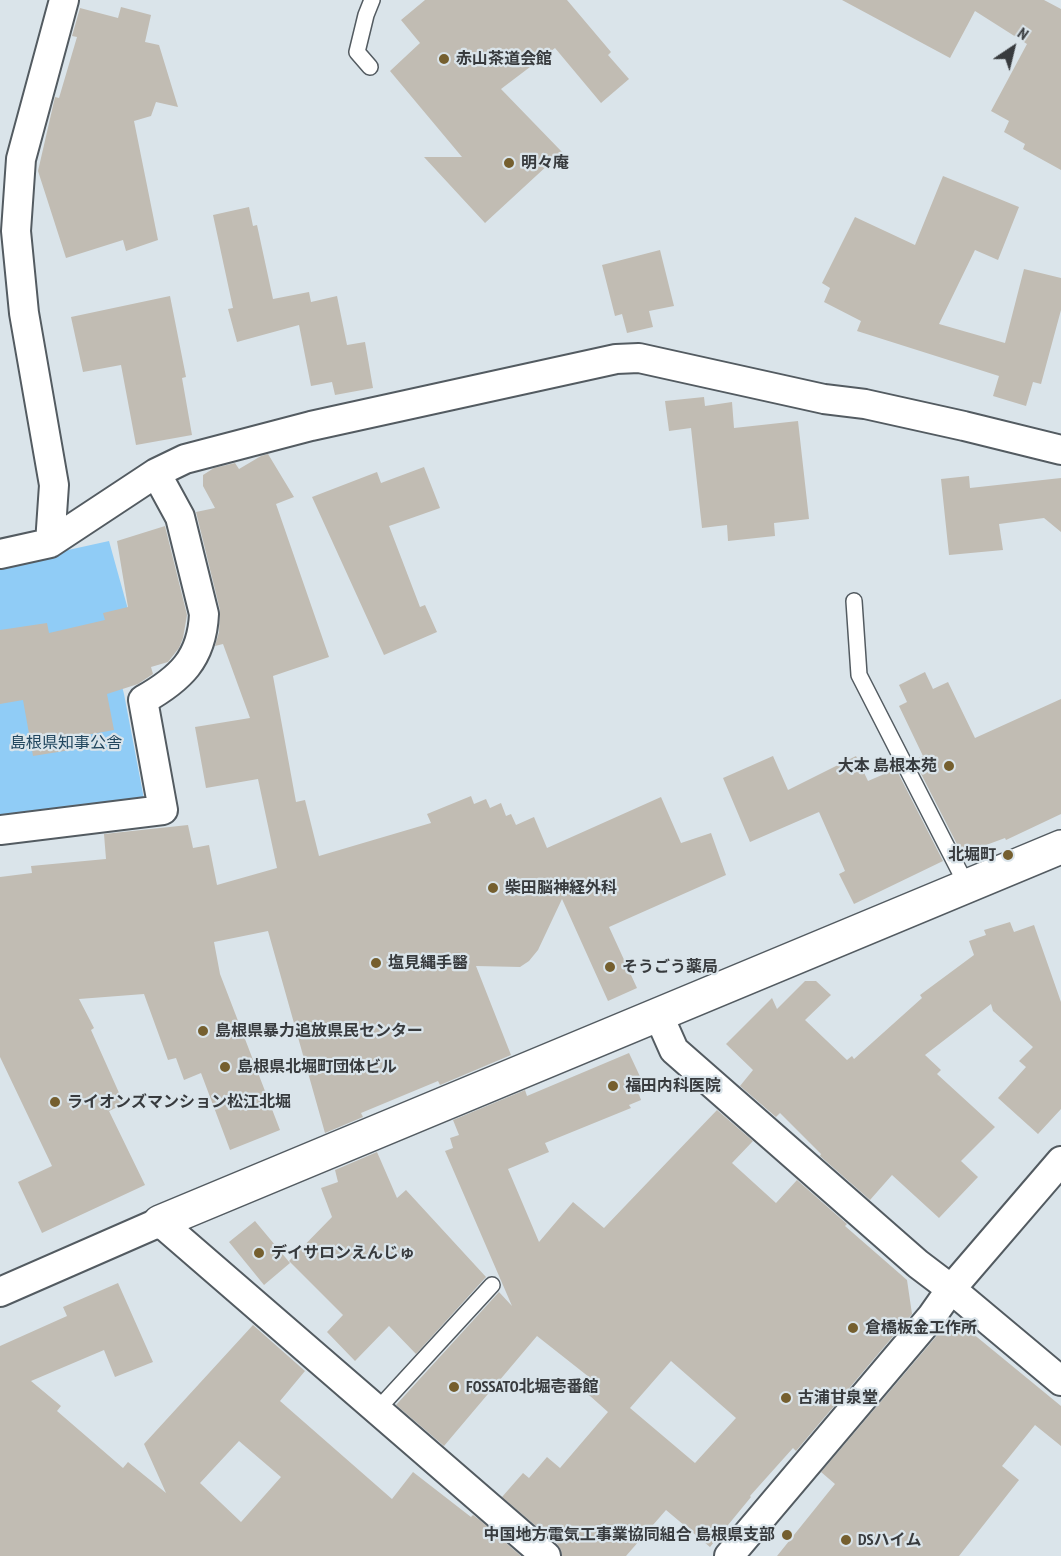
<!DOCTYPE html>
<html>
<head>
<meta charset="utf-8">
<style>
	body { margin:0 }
	#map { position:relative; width:1061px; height:1556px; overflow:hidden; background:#dae4ea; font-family:"PT Sans Narrow",sans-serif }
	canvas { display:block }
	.north { position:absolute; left:983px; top:18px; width:60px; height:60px; -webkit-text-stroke:4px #dae4ea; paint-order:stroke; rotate:35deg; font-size:16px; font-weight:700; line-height:24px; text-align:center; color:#383b3e }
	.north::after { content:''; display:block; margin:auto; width:21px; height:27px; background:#383b3e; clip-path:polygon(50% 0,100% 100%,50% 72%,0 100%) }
</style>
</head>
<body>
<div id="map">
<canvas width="1061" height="1556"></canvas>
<div class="north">N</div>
</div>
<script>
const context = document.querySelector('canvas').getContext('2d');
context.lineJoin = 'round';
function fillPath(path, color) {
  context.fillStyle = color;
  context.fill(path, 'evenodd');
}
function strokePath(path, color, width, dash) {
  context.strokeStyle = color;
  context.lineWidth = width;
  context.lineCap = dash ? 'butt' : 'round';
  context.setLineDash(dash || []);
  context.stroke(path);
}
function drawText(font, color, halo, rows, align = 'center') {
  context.font = font + ' "PT Sans Narrow","Noto Sans JP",sans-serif';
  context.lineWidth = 4.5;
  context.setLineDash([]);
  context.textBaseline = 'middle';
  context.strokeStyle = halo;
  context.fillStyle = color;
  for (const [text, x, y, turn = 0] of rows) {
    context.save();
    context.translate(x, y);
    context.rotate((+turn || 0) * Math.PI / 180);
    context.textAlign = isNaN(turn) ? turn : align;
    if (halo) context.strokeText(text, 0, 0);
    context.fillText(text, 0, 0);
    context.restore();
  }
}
fillPath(new Path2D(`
	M109,541L134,631L110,639L124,694L144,799L0,820V565Z`), '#90ccf6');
fillPath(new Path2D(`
	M425,0H567L611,52L608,55L629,79L601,103L555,48L501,89L562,152L485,223L424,157H462L390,71L420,43L401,20Z
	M842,0H1044L1061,9V170L1023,149L1025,144L1004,132L1009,121L991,111L1027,44L975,11L950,58Z
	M121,7L151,15L145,42L159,45L178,107L156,102L151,116L134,121L158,240L126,251L123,240L66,258L38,171L55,97L59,98L77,37L72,36L80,8L118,18Z
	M943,176L1019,207L998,260L975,250L939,324L1005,343L1024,269L1061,278V310L1041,384L1033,382L1026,406L993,396L999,376L857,331L861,321L824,302L830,288L822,283L855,217L915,245Z
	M249,207L253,226L257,225L273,299L309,292L311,302L337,296L347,345L365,342L373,388L335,395L332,382L311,386L299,325L237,342L228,309L233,308L213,215Z
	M660,250L674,306L649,311L653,327L627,333L622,314L615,316L602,265Z
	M170,296L186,377L182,378L192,435L136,445L121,365L83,372L71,317Z
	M704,397L705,406L732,402L734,428L798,421L809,519L774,523L775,536L728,541L727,525L702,528L691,428L669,431L665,401Z
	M268,454L294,497L276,504L329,657L273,676L296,802L305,800L319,856L431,823L427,814L471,796L474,804L486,799L490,808L501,803L506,816L511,814L516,825L534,817L547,848L661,797L681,843L711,833L726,875L609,927L637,988L608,1001L562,899L538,950L529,961L520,967L476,966L511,1055L440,1085L438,1081L361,1113L363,1117L325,1133L268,931L214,942L220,974L280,1130L230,1150L201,1073L184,1080L176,1058L168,1060L144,994L79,999L94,1028L91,1030L124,1104L109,1111L145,1185L42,1233L18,1182L52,1166L0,1057V877L32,873L31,866L106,859L104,834L188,825L193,848L209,845L217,885L277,868L258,779L206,788L195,727L250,718L223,644L215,646L219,632L220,610L196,512L215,508L203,486V475L214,468L235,463L239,469L261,456Z
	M424,467L440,508L389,526L420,607L425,605L437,632L384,655L312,497L377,472L381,483Z
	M969,476L970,488L1061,478V532L1044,518L999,524L1003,550L949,555L941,479Z
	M165,526L187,615L183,638L179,648L168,662L151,667L153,674L138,684L107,694L114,730L81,736L83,748L33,756L23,700L0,704V630L47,623L49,633L105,620L103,613L128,607L117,541Z
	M925,672L933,689L948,682L975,738L1061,699V814L1006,840L1005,838L962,854L914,760L923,756L899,706L907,702L899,685Z
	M773,756L788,790L856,756L868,781L896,769L943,861L854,904L839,874L845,871L819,812L750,842L723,778Z
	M1010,922L1014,932L1034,925L1061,1002V1109L1038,1134L998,1098L1026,1067L1019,1061L1033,1047L993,1011L991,1004L925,1055L941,1070L937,1074L995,1127L961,1161L978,1177L939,1218L892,1175L870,1200L820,1156L821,1154L780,1113L776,1117L740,1086L753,1070L726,1044L772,998L777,1009L805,981H816L831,995L805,1020L847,1060L852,1056L854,1059L922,998L920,995L974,955L969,941L986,935L984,930Z
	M629,1053L644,1085L638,1092L641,1100L629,1105L631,1108L545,1143L549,1152L508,1169L539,1242L573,1202L604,1228L717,1110L753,1141L732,1163L776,1203L797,1180L847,1224L845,1226L907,1280L912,1314L796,1451L793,1448L750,1496L751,1497L710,1547L666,1510L626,1556H562L561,1550L557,1544L502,1497L523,1473L529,1478L547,1457L560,1468L608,1412L580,1387L589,1377L537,1336L444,1446L396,1405L499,1292L512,1306L445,1151L453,1148L450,1138L459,1135L453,1120L525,1090L527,1096ZM671,1361L736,1418L695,1463L630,1408Z
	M377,1152L397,1198L406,1190L486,1277L416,1354L389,1326L355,1361L327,1332L343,1315L289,1261L332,1217L321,1188L338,1182L335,1170Z
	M255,1221L290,1263L264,1285L229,1242Z
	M118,1283L153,1362L115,1377L104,1350L31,1381L61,1406L57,1411L123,1468L128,1462L166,1493L144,1444L253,1325L305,1371L280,1401L392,1499L413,1472L471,1517L473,1515L481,1521L521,1556H0V1346L67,1316L63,1307ZM239,1441L281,1477L241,1522L200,1483Z
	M955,1319L1061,1406V1446L1035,1425L1002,1466L1019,1480L959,1556H777L835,1484L821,1472L940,1332Z`), '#c1bcb3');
const lane = new Path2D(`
	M370,67L357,52L366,15L372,0
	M854,601L859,675L967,886
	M377,1410L492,1285`);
const street = new Path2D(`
	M156,473L185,459L311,426L616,359L639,358L824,399L865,404L964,426L1061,450
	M0,554L50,543L54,485L24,313L16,231L21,159L64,0
	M0,830L163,810L143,700C180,679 202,659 204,614L180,517L156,473L50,543
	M658,1014L674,1050L918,1264L951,1289L1061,1381
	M0,1292L160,1222L546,1556
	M729,1556L932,1316L951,1289L1061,1161`);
const secondary = new Path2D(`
	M160,1222L1061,847`);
strokePath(lane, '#535b61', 18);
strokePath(street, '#535b61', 32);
strokePath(secondary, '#535b61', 36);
strokePath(lane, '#fff', 15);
strokePath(street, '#fff', 28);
strokePath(secondary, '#fff', 33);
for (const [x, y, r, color] of [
	[444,59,6,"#755f2f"],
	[509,163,6,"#755f2f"],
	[949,766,6,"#755f2f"],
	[1008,855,6,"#755f2f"],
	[493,888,6,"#755f2f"],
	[376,963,6,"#755f2f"],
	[610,967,6,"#755f2f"],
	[203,1031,6,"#755f2f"],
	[225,1067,6,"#755f2f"],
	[613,1086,6,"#755f2f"],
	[55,1102,6,"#755f2f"],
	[259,1253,6,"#755f2f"],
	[853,1328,6,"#755f2f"],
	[454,1387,6,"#755f2f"],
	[786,1398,6,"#755f2f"],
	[787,1535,6,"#755f2f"],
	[846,1540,6,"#755f2f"]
]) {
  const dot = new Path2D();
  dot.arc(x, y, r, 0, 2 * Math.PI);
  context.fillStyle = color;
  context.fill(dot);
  strokePath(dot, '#dae4ea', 2);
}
drawText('bold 16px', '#383b3e', '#dae4ea', [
	["赤山茶道会館",456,59],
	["明々庵",521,163],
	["大本 島根本苑",937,766,"right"],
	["北堀町",996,855,"right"],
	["柴田脳神経外科",505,888],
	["塩見縄手醫",388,963],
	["そうごう薬局",622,967],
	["島根県暴力追放県民センター",215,1031],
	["島根県北堀町団体ビル",237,1067],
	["福田内科医院",625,1086],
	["ライオンズマンション松江北堀",67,1102],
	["デイサロンえんじゅ",271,1253],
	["倉橋板金工作所",865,1328],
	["FOSSATO北堀壱番館",466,1387],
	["古浦甘泉堂",798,1398],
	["中国地方電気工事業協同組合 島根県支部",775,1535,"right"],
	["DSハイム",858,1540]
], 'left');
drawText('16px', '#22475f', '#dae4ea', [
	["島根県知事公舎",66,743]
]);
</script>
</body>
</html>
